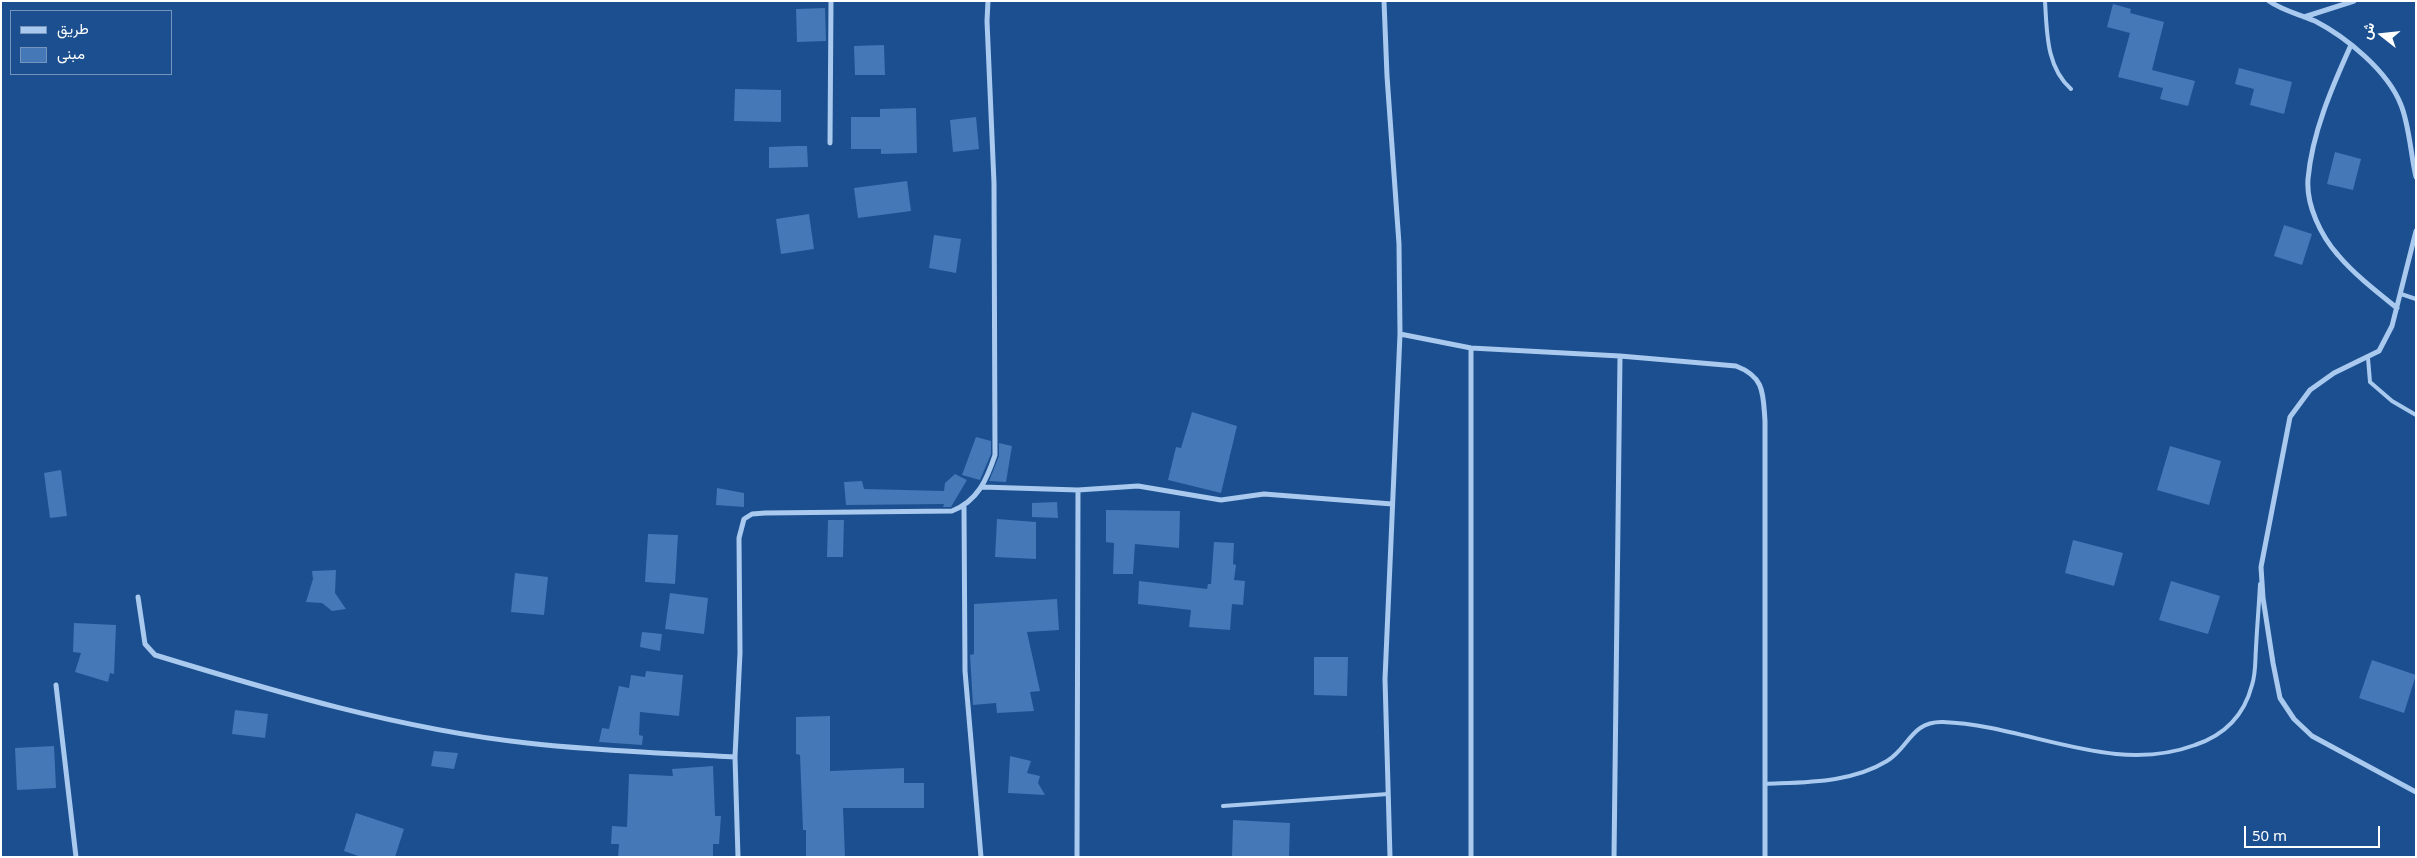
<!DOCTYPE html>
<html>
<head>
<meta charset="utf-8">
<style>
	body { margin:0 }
	#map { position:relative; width:2417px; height:858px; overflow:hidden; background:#1b4f8f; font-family:"Noto Sans",Vazirmatn,sans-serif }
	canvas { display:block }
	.frame { position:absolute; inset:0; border:2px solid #fff; pointer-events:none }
	.legend { position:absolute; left:10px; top:10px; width:162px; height:65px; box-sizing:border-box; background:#1b4f8f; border:1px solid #7695bc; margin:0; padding:6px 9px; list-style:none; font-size:15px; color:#fff }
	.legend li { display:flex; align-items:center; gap:10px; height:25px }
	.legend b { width:25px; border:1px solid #7695bc }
	.north { position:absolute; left:2357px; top:10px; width:50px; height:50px; -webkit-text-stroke:4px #1b4f8f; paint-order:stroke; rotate:286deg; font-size:14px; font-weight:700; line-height:20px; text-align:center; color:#fff }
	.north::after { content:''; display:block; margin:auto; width:18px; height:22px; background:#fff; clip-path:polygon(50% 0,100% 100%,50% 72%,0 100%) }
	.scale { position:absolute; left:2244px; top:826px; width:136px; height:22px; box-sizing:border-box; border:2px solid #fff; border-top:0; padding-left:6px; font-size:15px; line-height:18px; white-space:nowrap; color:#fff; -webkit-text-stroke:4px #1b4f8f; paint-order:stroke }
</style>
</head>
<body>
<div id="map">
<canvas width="2417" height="858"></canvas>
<div class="frame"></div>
<ul class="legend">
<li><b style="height:6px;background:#a9c9ee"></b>طريق</li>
<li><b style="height:14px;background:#4478b7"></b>مبنى</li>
</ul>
<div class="north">ش</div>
<div class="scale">50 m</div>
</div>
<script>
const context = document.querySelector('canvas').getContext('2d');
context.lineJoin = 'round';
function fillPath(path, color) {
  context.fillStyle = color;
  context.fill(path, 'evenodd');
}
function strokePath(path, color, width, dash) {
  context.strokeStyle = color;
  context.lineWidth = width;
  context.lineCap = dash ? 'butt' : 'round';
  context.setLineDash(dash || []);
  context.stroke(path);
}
fillPath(new Path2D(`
	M2113,4L2131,9L2130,13L2164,22L2152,70L2195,81L2188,106L2160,99L2163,88L2118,77L2130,33L2107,27Z
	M825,8L826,41L797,42L796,9Z
	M884,45L885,75H855L854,46Z
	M2239,68L2292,82L2284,114L2250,105L2254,89L2235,84Z
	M735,89L781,90V122L734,121Z
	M916,108L917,153L881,154V149H851V117H880V109Z
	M976,117L979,149L953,152L950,120Z
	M797,146H807L808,167L769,168V147Z
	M2335,152L2361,159L2353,190L2327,184Z
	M907,181L911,211L858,218L854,188Z
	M809,214L814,249L781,254L776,219Z
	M2284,225L2312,234L2302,265L2274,256Z
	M934,235L961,239L956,273L929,268Z
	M1192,412L1237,426L1221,493L1168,480L1176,447L1181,448Z
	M976,437L991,441V454L980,480L962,475Z
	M999,443L1012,446L1006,482L989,481L999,456Z
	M2170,446L2221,461L2209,505L2157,490Z
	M61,470L67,516L50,518L44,473Z
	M955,474L967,480L951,507H943L944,504L846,505L844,482L862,481L864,489L944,491L945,483Z
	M717,488L744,493V507L716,505Z
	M1057,502L1058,518L1032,517V503Z
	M1106,510L1180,511L1179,548L1135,544L1133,574H1113L1114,543L1106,542Z
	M997,519L1036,522V559L995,557Z
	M828,520H844L843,557H827Z
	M648,534L678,535L675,584L645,582Z
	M2073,540L2123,553L2114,586L2065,573Z
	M1214,542L1234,543L1233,564L1236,565L1234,580L1245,581L1243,605L1232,604L1230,630L1189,627L1191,610L1138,604L1139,581L1207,589L1208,584H1211Z
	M336,570L335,593L346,609L332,611L322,603L306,602L313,579L312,571Z
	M515,573L548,577L544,615L511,612Z
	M2171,581L2220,596L2208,634L2159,620Z
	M670,593L708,598L704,634L665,629Z
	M1057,599L1059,630L1027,632L1040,691L1030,692L1034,711L997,713L996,703L973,705L970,655L974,654V604Z
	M74,623L116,625L114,674L110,673L108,682L75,672L81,653L73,652Z
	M642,632L662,634L660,651L640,647Z
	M1314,657H1348L1347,696L1314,695Z
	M2372,660L2416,675L2404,713L2359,698Z
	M646,671L683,675L679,716L640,712L639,735L643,736L642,745L599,742L602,728L609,729L619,686L629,688L631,675L645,677Z
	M235,710L268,714L265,738L232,734Z
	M830,716V771L904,768V783H924V808H843L845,857H806V830H803L800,755L796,754V717Z
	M54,746L56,788L17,790L15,748Z
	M434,751L458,753L454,769L431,766Z
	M1010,756L1031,761L1027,773L1040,776L1038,783L1045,795L1008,793Z
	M713,766L715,816H721L719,844H713V857H618L619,844H611L612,826L627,827L629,774L673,776L672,769Z
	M356,813L404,829L395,857H361L344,851Z
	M1233,820L1290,823L1289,857H1232Z`), '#4478b7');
strokePath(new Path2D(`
	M2045,1C2047,32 2046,67 2071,89
	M2401,294L2416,299
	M2368,358L2370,382L2392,401L2416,415
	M1765,784C1806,782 1851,783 1887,761C1909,748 1911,721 1943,722C2027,725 2112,776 2195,745C2225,735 2244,716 2252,685C2256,673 2255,661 2256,648C2257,627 2259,605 2260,584
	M1223,806L1388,794`), '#a9c9ee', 4);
strokePath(new Path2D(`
	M1384,1L1387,76L1399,244L1400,334L1385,679L1390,857
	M2269,1C2283,11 2299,14 2315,21C2346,37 2388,71 2401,105C2409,124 2411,156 2416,177
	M2304,17L2354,1
	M2351,45C2332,87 2312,133 2308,179C2306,205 2321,236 2338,255C2355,275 2377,292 2397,308
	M830,143L831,1
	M2416,231L2392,326L2379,351L2334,373L2310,390L2290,417L2261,567L2263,598L2273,663L2280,698L2294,719L2312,736L2416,792
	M1400,334L1471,348L1620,356L1736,366C1765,377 1763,394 1765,421V857
	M982,487L1078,490L1138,486L1221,500L1264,494L1392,504
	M964,507L965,671L981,857
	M138,597L145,644L155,655C276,692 400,729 527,743C596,751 666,753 735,757
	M56,685L76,857
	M738,857L735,757L740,653L739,538L744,519L752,514L765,513L952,511C978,501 987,479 995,455L994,183L987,21L988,1
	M1077,857L1078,490
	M1471,857V348
	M1614,857L1620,356`), '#a9c9ee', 5);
</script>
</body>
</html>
